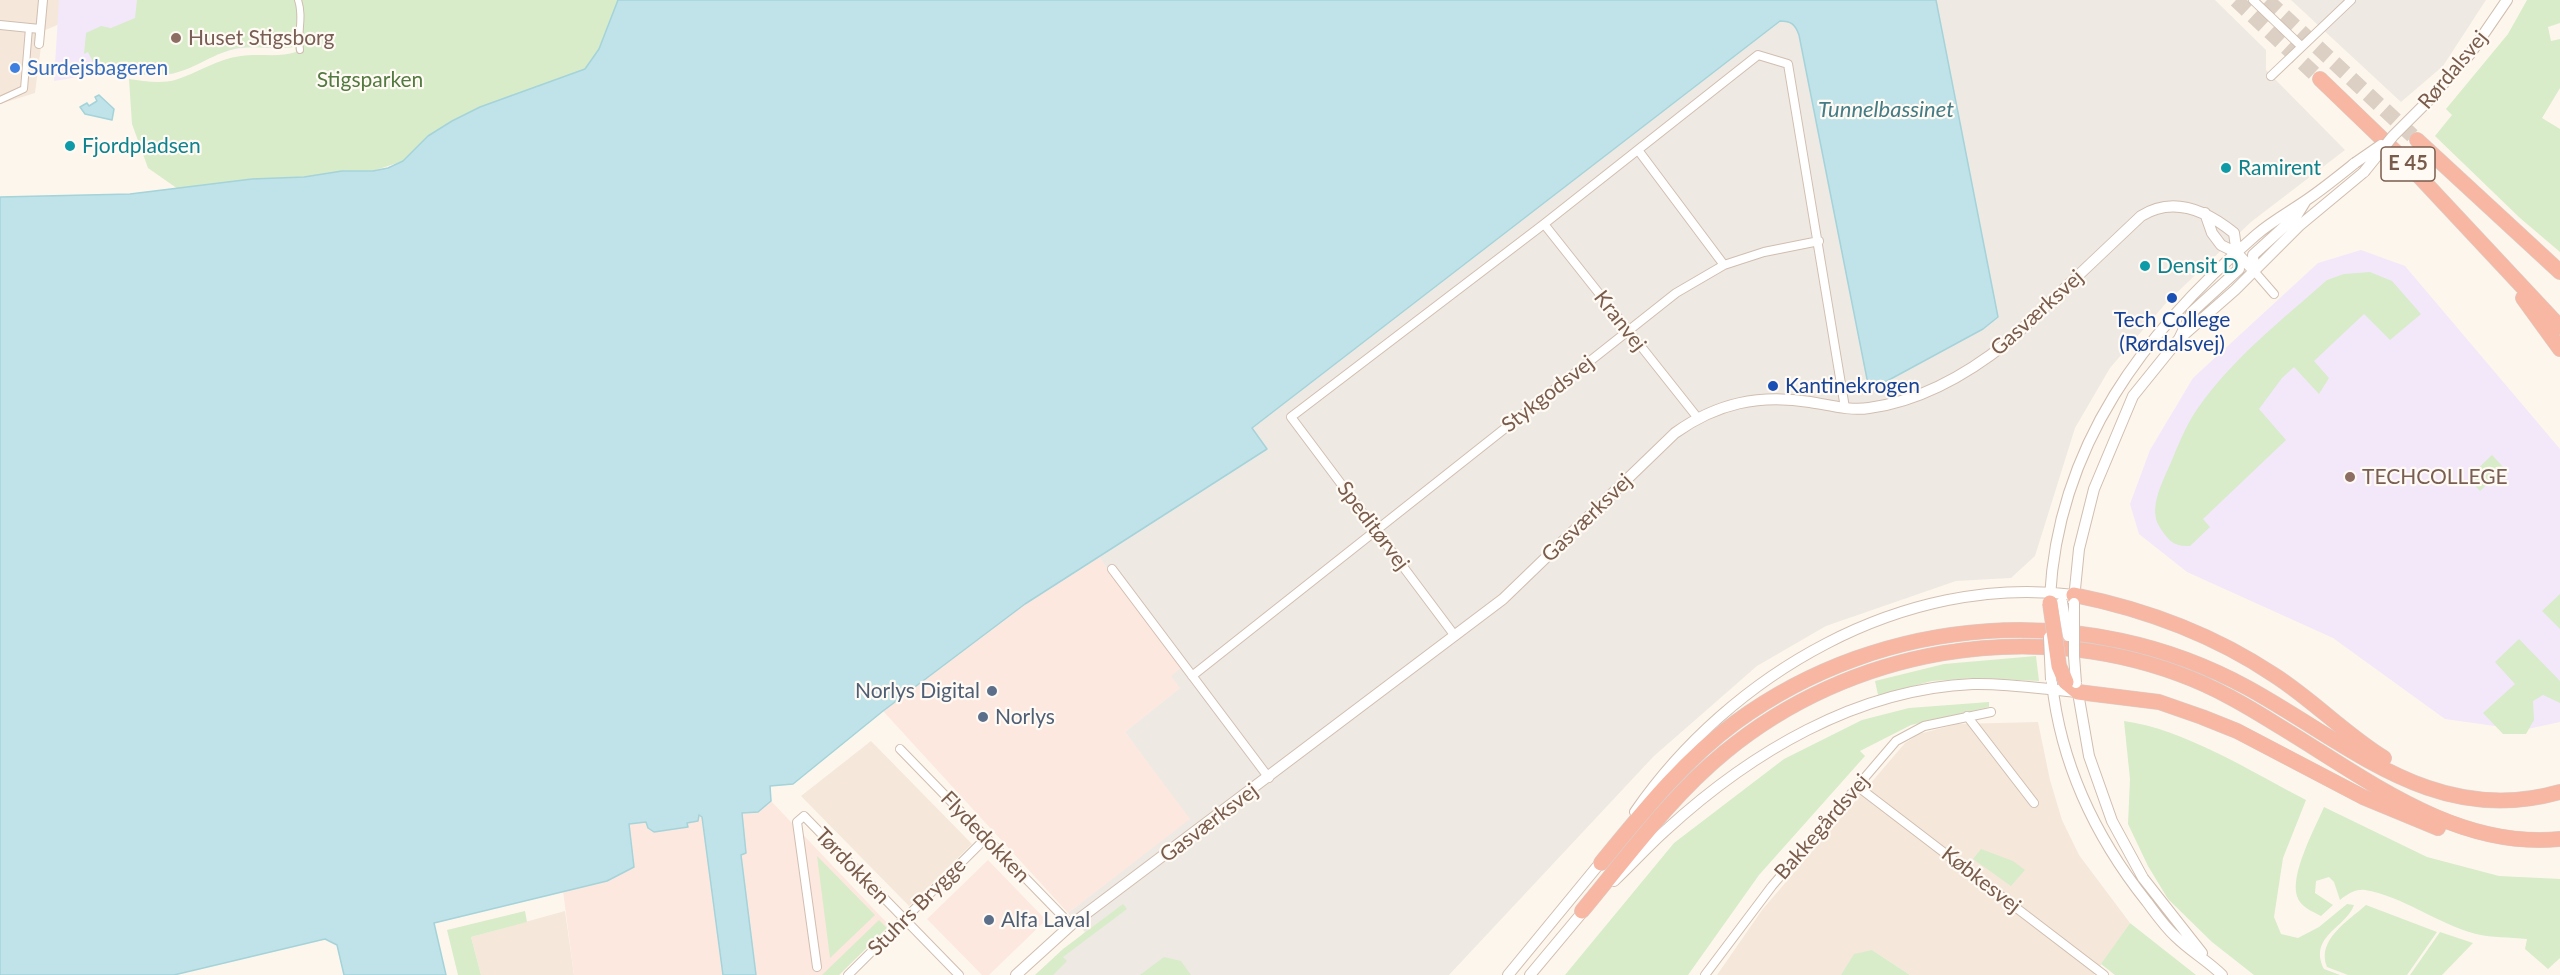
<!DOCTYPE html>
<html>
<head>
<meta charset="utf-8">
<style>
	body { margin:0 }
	canvas { display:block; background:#fdf6ec }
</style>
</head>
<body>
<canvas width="2560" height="975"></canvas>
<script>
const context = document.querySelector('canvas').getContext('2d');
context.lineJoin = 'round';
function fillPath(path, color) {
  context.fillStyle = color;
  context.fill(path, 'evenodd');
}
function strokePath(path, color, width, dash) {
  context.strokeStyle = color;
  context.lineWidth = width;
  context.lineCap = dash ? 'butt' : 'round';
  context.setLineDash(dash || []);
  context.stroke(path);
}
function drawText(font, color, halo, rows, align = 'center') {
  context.font = font + ' Lato,sans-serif';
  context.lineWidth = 4.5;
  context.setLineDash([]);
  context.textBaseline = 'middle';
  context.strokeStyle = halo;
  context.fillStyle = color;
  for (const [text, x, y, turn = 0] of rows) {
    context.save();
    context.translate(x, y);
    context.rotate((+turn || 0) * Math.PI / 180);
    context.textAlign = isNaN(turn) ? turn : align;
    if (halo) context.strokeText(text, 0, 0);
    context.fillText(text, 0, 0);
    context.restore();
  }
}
fillPath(new Path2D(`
	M0,0H117L43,31L35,93L0,104Z
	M2038,722L2050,780L2062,820L2079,855L2130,923L2094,975H1910L1872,950L1851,975H1717L1762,910L1905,743L1919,734L1957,724Z
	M871,741L972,844L909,906L801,796Z
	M565,911L574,975H481L471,937Z`), '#f5e8da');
fillPath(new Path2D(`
	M1099,557L1182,668L1180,688L1125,732L1191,819L1068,913L883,711L1025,604Z
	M771,801L889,925L839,975H756L741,854L746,853L742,812H758Z
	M699,815L702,817L711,869L723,975H574L563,891L607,881L629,824L646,822L654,832L687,827V823Z
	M988,860L1046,920L989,975H982L927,919Z`), '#fde8e0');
fillPath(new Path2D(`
	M1936,0H2215L2266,50V70L2345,150L2251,222L2166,303L2110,368L2075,428L2035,556L2011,578L1956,581L1826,626L1757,666L1654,756L1449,975H1035L1085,932L1068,913L1190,819L1125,732L1180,688L1171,676L1181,668L1099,557L1266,449L1252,428L1774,25L1780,21H1789L1796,26L1799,34L1868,384L1887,381L1983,329L1998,317Z
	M2291,0H2486L2443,66L2401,102Z`), '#efe9e4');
fillPath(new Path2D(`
	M59,0H293L280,49L254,47L235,49L214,55L173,74L157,75L108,72L54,81Z
	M2361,250L2405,266L2560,449V722L2523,730L2445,719L2333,638L2187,572L2139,534L2130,504L2150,450L2193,378L2318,263Z`), '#f3e8fa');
fillPath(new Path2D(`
	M137,0H618L599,49L585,69L480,107L452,121L428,136L403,161L373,171H342L304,177L252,179L178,189L148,168L132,124L129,79C143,81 161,84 175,80C198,73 217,59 241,56C260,53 278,58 296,52L295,47C275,50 254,45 234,49C212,54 192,71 169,74C144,77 119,70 95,74L93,62L88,52L84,54L86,33L101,26L111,28L135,18Z
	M2527,0H2560V23L2548,27L2551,41L2560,39V88L2542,118L2560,129V252L2520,218L2435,136L2452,115L2446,109L2508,34Z
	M2370,272L2392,281L2421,314L2390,340L2364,314L2314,361L2329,378L2319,394L2294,367L2282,378L2259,409L2286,440L2203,519L2210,527L2190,546C2173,547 2168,540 2159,526C2149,509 2161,485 2168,469C2177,449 2185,426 2198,408C2233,358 2282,320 2327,280L2344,274Z
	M2492,455L2504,468L2480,491L2468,478Z
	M2560,594V629L2542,611Z
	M2519,639L2560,681V703L2543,695L2533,701L2534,720L2526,734H2503L2483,713L2515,684L2495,662Z
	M2036,656L2039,681L1975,678L1932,681L1878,695L1875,681L1944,664Z
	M1989,702V707L1911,725L1860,751L1865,756L1759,875L1688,975H1565L1674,843L1784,759L1862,720L1909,708Z
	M2124,721C2184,729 2252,772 2306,800L2283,858L2274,917L2281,934L2298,938L2319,927L2347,904L2354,905C2346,928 2308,936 2324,969L2340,975H2254L2212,942L2168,899L2148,866L2128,824L2130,779Z
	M2324,807L2427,857L2499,876L2560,879V958L2548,969L2525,949L2527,939C2510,937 2492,938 2476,934C2440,925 2400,895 2365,890C2355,889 2348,894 2340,900L2334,882L2329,877L2316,881L2315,893L2333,905L2321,916C2312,911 2300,907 2297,896C2290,874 2315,828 2324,807Z
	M1981,849L2013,861L2025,870L2011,886L1973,859Z
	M817,856L875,915L830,958Z
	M1123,904L1127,909L1063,957L1067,961L1053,975H1035L1063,949Z
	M2366,905L2437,932L2407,975H2348L2327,967C2316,940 2348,921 2366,905Z
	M525,911L527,922L471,937L481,975H458L447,930Z
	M879,920L887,928L839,975H822Z
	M2130,923L2196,975H2115L2101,964Z
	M2440,932L2473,943L2442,975H2410Z
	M1872,950L1910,975H1841L1854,954Z
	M1164,957L1181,961L1191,975H1140Z`), '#d8ecc9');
const water = new Path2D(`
	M618,0H1936L1998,317L1983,329L1887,381L1868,384L1799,35C1795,24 1791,21 1780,21L1252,428L1267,449L1025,604L883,711L793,784L770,786L771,801L758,812L742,813L746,853L741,855L756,975H723L702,817L699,815L698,821L687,823L688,827L654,832L648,828L646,822L629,824L634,867L607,881L434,923L446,975H344L337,945L325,939L174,975H0V197L130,194L252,179L304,177L342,171H373L388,168L403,161L428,136L452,121L480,107L585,69L599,49Z
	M99,95L114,109L112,120L85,114L80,107L87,103L89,106L97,101L95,97Z`);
fillPath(water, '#bfe3e8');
strokePath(water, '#a5d3da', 1.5);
strokePath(new Path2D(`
	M2236,0L2320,79
	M2267,0L2417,140`), '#dcd0c4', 15, [15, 8]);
const pedestrian = new Path2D(`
	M298,0C304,18 297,32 300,50
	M0,100L24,89L29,28`);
const minor = new Path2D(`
	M2253,0L2301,46
	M0,25L40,29
	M39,44L43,0
	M2271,76L2351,0
	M1638,150L1724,265
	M1544,224L1697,417
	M2254,271L2274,294
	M1112,569L1269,778
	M1455,636L1291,417L1544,224L1758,55L1788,64L1845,408
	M1192,676L1676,293L1724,265L1764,252L1819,241
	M1967,716L2034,803
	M900,749L1071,925
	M1857,786L2104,975
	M817,967L797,822L804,816L959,975
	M848,975L986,838
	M1705,975L1772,886L1896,741L1924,726L1991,712`);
const tertiary = new Path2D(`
	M2429,100L2470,54L2507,0
	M2205,213L2212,233L2221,245L2237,253L2254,271
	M2254,271L2253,255L2297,215L2305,202
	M2050,597C2058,445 2145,331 2256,235C2272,221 2291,211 2308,199C2324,188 2340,175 2355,163
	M2074,599L2079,549L2094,489L2133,396L2179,339L2235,290L2299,226L2364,172
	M2052,683C2061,764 2096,838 2147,902C2156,914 2165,927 2176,937C2190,951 2208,961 2222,975
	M2077,687L2089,756L2112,821L2143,878L2202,953
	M1635,812C1730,674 1904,573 2074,595
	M1614,881C1632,864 1648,846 1666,830C1750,753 1856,689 1973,684C2008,683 2043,689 2078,692
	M1016,975L1071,925L1503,599L1675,433C1717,403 1759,394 1810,402C1829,405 1850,411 1869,408C1922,401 1968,374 2009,341L2141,216C2174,195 2207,211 2234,233L2239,269L2192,312L2179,339
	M1508,975L1605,857
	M1530,975L1586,908`);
const motorway = new Path2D(`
	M2320,79L2402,158L2560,327
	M2417,140L2560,272
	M2523,298L2560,349
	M2074,595C2144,609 2214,635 2274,675C2313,700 2345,734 2384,758
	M2066,682L2078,692L2159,702L2202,717L2237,731L2363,797L2438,828
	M1601,863C1642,813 1683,761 1736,722C1884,614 2086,599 2248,688C2350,744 2435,828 2560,792
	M1582,911C1627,857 1670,797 1725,752C1850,649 2027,618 2179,674C2215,687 2247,706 2279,726C2364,777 2455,850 2560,839`);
strokePath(pedestrian, '#d1beb0', 8);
strokePath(minor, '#d1beb0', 10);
strokePath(tertiary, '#d1beb0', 12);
strokePath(motorway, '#dad1cd', 16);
strokePath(pedestrian, '#fff', 6);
strokePath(minor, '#fff', 8);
strokePath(tertiary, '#fff', 10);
strokePath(motorway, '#f7b7a3', 15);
const tertiaryBridge = new Path2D(`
	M2355,163L2381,145
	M2364,172L2393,136L2429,100
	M2062,602L2068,636
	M2074,603V656L2076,683
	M2049,637L2051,680`);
const motorwayBridge = new Path2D(`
	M2050,603L2059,666L2066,682`);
strokePath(tertiaryBridge, '#d1beb0', 12, []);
strokePath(motorwayBridge, '#dad1cd', 16, []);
strokePath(tertiaryBridge, '#fff', 10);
strokePath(motorwayBridge, '#f7b7a3', 15);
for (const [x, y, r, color] of [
	[176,38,6,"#8d6e63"],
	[15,68,6,"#3f7fe0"],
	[70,146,6,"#0f9aa8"],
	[2226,168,6,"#0f9aa8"],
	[2145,266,6,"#0f9aa8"],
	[2172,298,6,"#1a4fb4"],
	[1773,386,6,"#1a4fb4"],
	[2350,477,6,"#8d6e63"],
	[992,691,6,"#5c6f8a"],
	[983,717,6,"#5c6f8a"],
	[989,920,6,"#5c6f8a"]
]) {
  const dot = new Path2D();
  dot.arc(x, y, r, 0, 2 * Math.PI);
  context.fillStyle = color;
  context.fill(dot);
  strokePath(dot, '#fffaf3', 2);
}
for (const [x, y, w] of [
	[2408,164,54]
]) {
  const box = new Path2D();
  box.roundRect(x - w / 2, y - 17, w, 34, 4.5);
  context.fillStyle = '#fffaf3';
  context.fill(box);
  strokePath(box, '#7a5c4d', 1.5);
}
drawText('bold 20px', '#7a5c4d', null, [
	["E 45",2408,164]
]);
drawText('21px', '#785e54', '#fffaf3', [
	["Huset Stigsborg",188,38],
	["TECHCOLLEGE",2362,477]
], 'left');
drawText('21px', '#366cbe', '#fffaf3', [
	["Surdejsbageren",27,68]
], 'left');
drawText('21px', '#7a5c4d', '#fffaf3', [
	["Rørdalsvej",2453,70,-50],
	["Gasværksvej",2037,313,-42],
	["Kranvej",1620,321,52],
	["Stykgodsvej",1548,394,-38],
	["Gasværksvej",1587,518,-44],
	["Speditørvej",1373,526,53],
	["Gasværksvej",1209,823,-37],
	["Bakkegårdsvej",1822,827,-49],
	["Flydedokken",985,837,46],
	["Tørdokken",852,866,46],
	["Købkesvej",1981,880,38],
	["Stuhrs Brygge",917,907,-45]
]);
drawText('21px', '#537a41', '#fffaf3', [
	["Stigsparken",370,80]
]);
drawText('21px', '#0d838f', '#fffaf3', [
	["Fjordpladsen",82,146],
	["Ramirent",2238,168],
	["Densit D",2157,266]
], 'left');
drawText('21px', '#164399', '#fffaf3', [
	["Tech College",2172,320],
	["(Rørdalsvej)",2172,344],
	["Kantinekrogen",1785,386,"left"]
]);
drawText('21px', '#4e5e75', '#fffaf3', [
	["Norlys Digital",980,691,"right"],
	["Norlys",995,717],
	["Alfa Laval",1001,920]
], 'left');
drawText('italic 22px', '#437c86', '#fffaf3', [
	["Tunnelbassinet",1886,110]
]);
</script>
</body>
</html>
